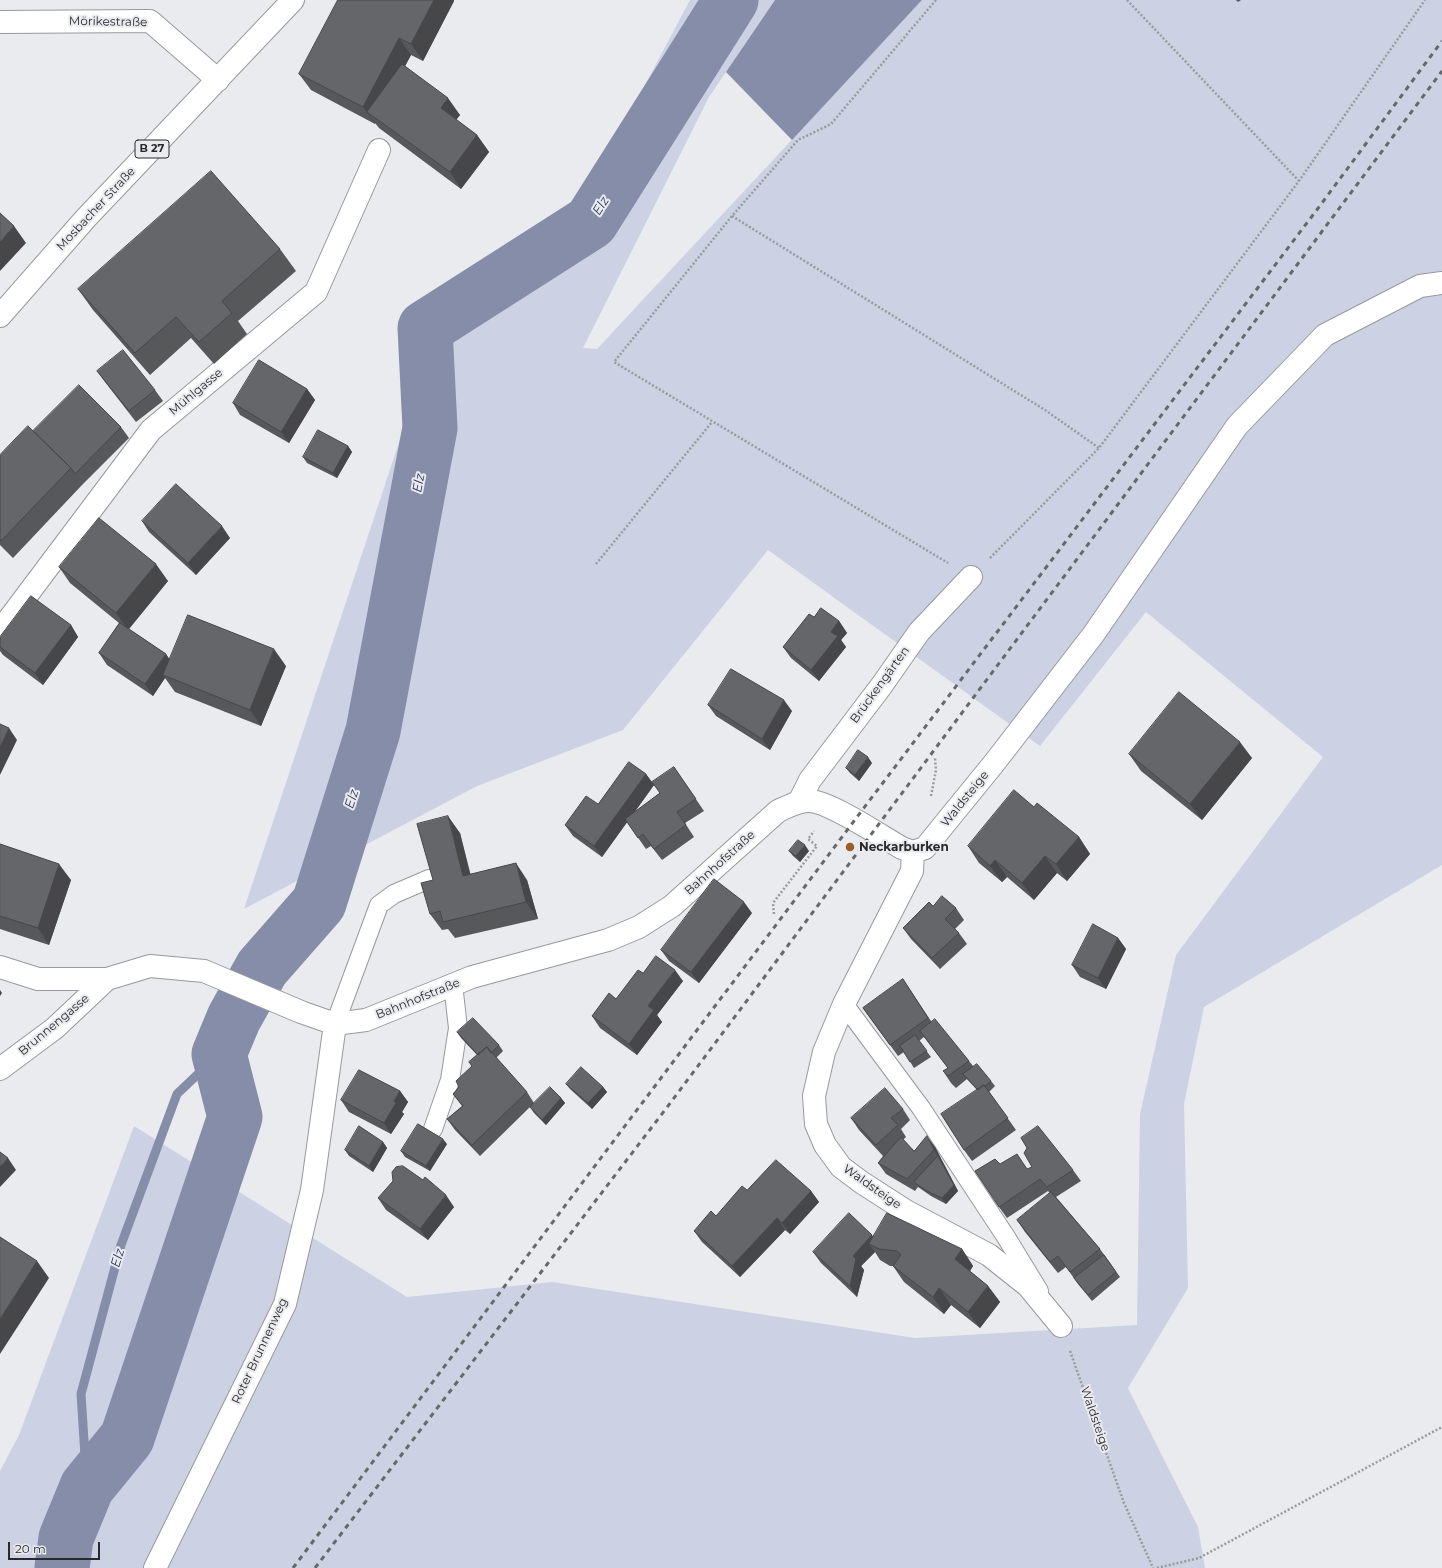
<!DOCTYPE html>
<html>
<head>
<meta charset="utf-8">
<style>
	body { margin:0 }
	#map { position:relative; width:1442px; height:1568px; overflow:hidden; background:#eaebef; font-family:Montserrat,sans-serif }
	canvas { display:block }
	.scale { position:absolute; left:8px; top:1542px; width:92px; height:18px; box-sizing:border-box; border:2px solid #292a2b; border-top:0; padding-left:5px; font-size:12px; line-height:14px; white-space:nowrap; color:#292a2b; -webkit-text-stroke:3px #eaebef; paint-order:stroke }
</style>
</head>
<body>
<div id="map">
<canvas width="1442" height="1568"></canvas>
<div class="scale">20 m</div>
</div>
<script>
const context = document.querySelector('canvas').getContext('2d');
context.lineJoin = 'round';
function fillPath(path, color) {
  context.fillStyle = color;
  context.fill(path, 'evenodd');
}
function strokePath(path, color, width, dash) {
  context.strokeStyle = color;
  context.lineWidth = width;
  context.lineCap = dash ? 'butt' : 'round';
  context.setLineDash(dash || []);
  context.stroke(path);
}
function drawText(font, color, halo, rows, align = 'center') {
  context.font = font + ' Montserrat,sans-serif';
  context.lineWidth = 4;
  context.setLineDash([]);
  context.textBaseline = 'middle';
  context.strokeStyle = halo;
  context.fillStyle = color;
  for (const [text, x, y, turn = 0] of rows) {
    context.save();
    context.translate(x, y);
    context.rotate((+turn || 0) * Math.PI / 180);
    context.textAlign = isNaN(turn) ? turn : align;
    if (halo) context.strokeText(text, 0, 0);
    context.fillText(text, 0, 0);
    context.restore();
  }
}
fillPath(new Path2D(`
	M690,0H775L709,97L583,348L597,349L922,0H1442V865L1204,1007L1184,1104L1188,1288L1128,1388L1198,1527L1205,1568H0V1471L19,1435L134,1126L407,1297L552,1282L915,1338L1137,1325L1140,1114L1176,955L1323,757L1146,612L1040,746L768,550L623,730L477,786L244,909L441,316L582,204Z`), '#ccd2e3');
fillPath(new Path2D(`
	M775,0H922L792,140L726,72Z`), '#858da8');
strokePath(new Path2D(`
	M87,1487L81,1394L121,1245L177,1094L219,1054
	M45,1568L66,1538`), '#858da8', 9);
strokePath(new Path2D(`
	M62,1568L66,1538L87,1487L127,1438L235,1117L219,1054L234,1018L262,968L319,903L373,731L430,428L425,328L591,222L731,0`), '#858da8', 55);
const service = new Path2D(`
	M844,1004L921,1108L1006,1237L1039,1291
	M335,1024L379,905L394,894L429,879
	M433,1129L450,1080L458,1028L453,984`);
const minor = new Path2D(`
	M0,22L150,21L218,80
	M0,631L151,430L316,292L379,150
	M799,802L810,780L882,685L919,632L971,577
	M913,852L925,848L995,762L1093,635L1237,426L1325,335L1420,286L1442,283
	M913,852L912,871L844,1004L824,1052L814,1096L816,1124L825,1145L841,1167L861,1182L906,1211L989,1255L1028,1286L1061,1326
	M0,967L38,979H107L150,966L204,971L301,1012L335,1024L366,1020L472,977L608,940L639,927L672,906L778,811C787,807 799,800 810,801C831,802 882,837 902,848L913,852
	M0,1069L55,1028L107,979
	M155,1568L285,1304L312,1190L335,1024`);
const primary = new Path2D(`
	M0,316L86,218L293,0`);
strokePath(service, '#98999c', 20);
strokePath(minor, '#98999c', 24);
strokePath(primary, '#98999c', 24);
strokePath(new Path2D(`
	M936,0L831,124L798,140L732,216L614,362L948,563
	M1127,0L1299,181
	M732,216L1045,410L1099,448
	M990,558L1099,448L1299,181L1425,0
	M596,564L712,422
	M931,796L936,770L935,758
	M774,914L773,903L817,846L808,839L814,831
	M1070,1351L1124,1503L1153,1568
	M1157,1568L1199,1558L1442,1427`), '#9a9b9d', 2.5, [2, 2]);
strokePath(service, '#fff', 18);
strokePath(minor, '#fff', 22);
strokePath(primary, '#fff', 22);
strokePath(new Path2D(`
	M293,1568L854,821L1319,207L1442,41
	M315,1568L668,1106L1442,71`), '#67686a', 3, [5, 5]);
fillPath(new Path2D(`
	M338,0H454V1L423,61L411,55L405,66L460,115L456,120L477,135L489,152L461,189L379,128L375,123V124L311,90L299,74Z
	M1236,0H1241L1238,2Z
	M280,249L296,271L238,321L247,334L214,364L191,338L150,375L93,310L78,289Z
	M97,371L155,390L163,401L136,422L105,382Z
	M307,389L315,400L289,443L240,415L233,403Z
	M121,427L129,438L82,485L13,558L0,545V455Z
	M348,446L352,452L337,478L307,463L303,457Z
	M142,521L230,538L196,575L149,532Z
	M59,567L168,581L129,629L166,654L170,660L286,666L261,726L175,692L165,678L153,696L107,665L99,653L119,623L70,583Z
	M814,617L839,621L847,633L841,640L846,647L819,681L791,658L783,647Z
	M71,625L78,637L43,685L3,655L0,651V637Z
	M708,705L792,711L770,750L716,716Z
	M1129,754L1252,758L1202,820L1141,771Z
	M872,763L859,781L850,773L846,768Z
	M674,767L704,811L685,823L694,837L662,860L651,846L646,849L627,822L602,857L573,836L565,825L646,774L654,785L634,813L660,793Z
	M1034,807L1079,837L1090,854L1067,881L1057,873L1034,900L1007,877L1002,882L979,863L968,846Z
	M460,833L470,874L527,880L538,919L455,938L448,929L442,930L430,914L433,880Z
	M0,844L71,880L49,945L0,929Z
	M789,851H809L800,862L793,856Z
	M933,906L956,908L964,920L955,929L959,933L967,944L940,969L911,939L903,928Z
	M752,913L699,983L669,961L661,950Z
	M1118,938L1126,949L1106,989L1080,977L1072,965Z
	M643,973L683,981L657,1015L662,1022L637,1055L600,1028L592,1016L616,999Z
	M903,979L931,1021L969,1061L973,1066L991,1081L995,1086L989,1092L1016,1130L972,1161L964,1150L977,1090L967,1079L956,1088L951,1083L943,1071L948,1068L924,1037L919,1041L931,1057L914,1068L904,1052L898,1056L863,1008Z
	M457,1032L499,1045L503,1051L496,1058L527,1092L534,1103L561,1098L565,1103L546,1125L534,1113L530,1107L480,1156L455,1130L447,1119L462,1106L453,1094L459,1087L472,1066L469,1062L477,1055L461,1038Z
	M566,1084L603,1087L607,1092L592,1109L570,1089Z
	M400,1091L408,1102L402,1112L404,1114L391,1134L349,1112L341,1100Z
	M903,1109L910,1120L901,1129L906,1137L903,1140L914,1151L935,1147L958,1191L946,1204L931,1196L918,1187L915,1191L886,1174L878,1163L883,1156L859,1130L851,1118Z
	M383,1142L387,1148L373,1172L349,1156L345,1150Z
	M447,1144L430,1171L405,1157L401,1151Z
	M1000,1164L1027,1169L1073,1170L1081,1181L1056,1197L1100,1249L1120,1277L1092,1301L1078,1284L1066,1267L1058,1273L1025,1232L1017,1220L1050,1193L1048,1191L1007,1218L999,1207Z
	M747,1190L811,1191L819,1202L790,1234L785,1230L740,1277L702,1242L694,1231L716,1216Z
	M378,1198L454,1207L428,1240L386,1210Z
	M873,1236L962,1249L973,1266L970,1271L988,1286L1000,1302L980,1328L951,1305L944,1314L904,1282L893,1266H890L880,1260L875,1252L861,1266L864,1270L857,1297L821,1263L813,1252Z`), '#57585a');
fillPath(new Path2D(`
	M434,0H454V1L423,61L411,44Z
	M399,38L411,55L377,119L367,112L375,123V124L363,107Z
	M448,98L460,115L452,125L441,108Z
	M477,135L489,152L461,189L450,172Z
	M14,226L26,243L0,271V242Z
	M307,389L315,400L289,443L281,432Z
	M348,446L352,452L337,478L333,473Z
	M222,526L230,538L196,575L188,563Z
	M156,564L168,581L128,630L116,613Z
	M839,621L847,633L841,640L846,647L819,681L811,670L831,632Z
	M71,625L78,637L43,685L35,673Z
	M274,649L286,666L261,726L250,710Z
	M166,654L173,665L163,675L165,678L153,696L145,684Z
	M784,700L792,711L770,750L762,739Z
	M9,728L17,740L0,775V747Z
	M1240,742L1252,758L1202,820L1190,804Z
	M868,757L872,763L859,781L855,775Z
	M646,774L654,785L602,857L594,846Z
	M448,816L460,833L475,892L463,876Z
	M1079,837L1090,854L1067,881L1056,864Z
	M805,845L809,851L800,862L796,856Z
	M1045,856L1057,873L1034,900L1022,883Z
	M995,860L1007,877L1002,882L990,866Z
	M516,863L527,880L538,919L526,902Z
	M59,864L71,880L49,945L38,928Z
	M744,902L752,913L699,983L691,972Z
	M1118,938L1126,949L1106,989L1098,978Z
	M675,970L683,981L657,1015L662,1022L637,1055L629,1044L648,1006Z
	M0,990L2,993L0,996Z
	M603,1087L607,1092L592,1109L588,1103Z
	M400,1091L408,1102L402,1112L404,1114L391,1134L384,1123Z
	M561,1098L565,1103L546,1125L542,1120Z
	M927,1136L935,1147L958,1191L946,1204L942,1198L938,1156L934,1150Z
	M443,1139L447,1144L430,1171L426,1166Z
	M383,1142L387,1148L373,1172L369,1166Z
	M8,1158L16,1170L0,1187V1167Z
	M811,1191L819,1202L790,1234L782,1223Z
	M446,1195L454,1207L428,1240L420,1229Z
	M777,1218L785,1230L740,1277L732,1266Z
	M872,1235L880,1246L869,1244L875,1252L861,1266L864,1270L857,1297L850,1286L853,1256Z
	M962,1249L973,1266L967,1276L955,1259Z
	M37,1261L49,1278L0,1354V1319Z
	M988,1286L1000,1302L980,1328L968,1312Z
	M939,1288L951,1305L944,1314L933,1297Z`), '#47474a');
const building = new Path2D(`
	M338,0H434L411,44L399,38L363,107L299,74Z
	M402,64L448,98L441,108L477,135L450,172L367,112Z
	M211,171L280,249L222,301L232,313L199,342L176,317L135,353L78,289Z
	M0,213L14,226L0,242Z
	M123,350L155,390L129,411L97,371Z
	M259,360L307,389L281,432L233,403Z
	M79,385L121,427L75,474L71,468L33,431Z
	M28,426L71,468L1,541L0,540V455Z
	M318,430L348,446L333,473L303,457Z
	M176,484L222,526L188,563L142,521Z
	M99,518L156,564L116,613L59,567Z
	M31,596L71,625L35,673L0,647V637Z
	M821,608L839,621L831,632L838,636L811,670L783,647L809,614L814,617Z
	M188,615L274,649L250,710L163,675Z
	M120,623L166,654L145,684L99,653Z
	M731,669L784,700L762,739L708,705Z
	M1179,692L1240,742L1190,804L1129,754Z
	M0,724L9,728L0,747Z
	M858,750L868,757L855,775L846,768Z
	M629,762L646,774L594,846L565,825L586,796L598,804Z
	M674,767L696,799L677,812L686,825L654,849L643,834L638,838L625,819L660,793L652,782Z
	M1014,790L1034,807L1037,803L1079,837L1056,864L1045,856L1022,883L995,860L990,866L968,846Z
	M448,816L463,876L516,863L526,902L443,922L440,911L430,914L421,883L433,880L417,824Z
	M798,840L805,845L796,856L789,851Z
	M0,844L59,864L38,928L0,916Z
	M714,879L744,902L691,972L661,950Z
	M942,896L956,908L945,919L959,933L932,958L903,928L929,902L933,906Z
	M1093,924L1118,938L1098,978L1072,965Z
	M656,956L675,970L648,1006L654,1010L629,1044L592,1016L609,993L616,999L638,970L643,973Z
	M903,979L928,1018L890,1045L863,1008Z
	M473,1018L499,1045L491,1053L487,1047L478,1055L457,1032Z
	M935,1019L969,1061L948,1076L943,1071L948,1068L920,1031Z
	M915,1035L927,1051L910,1062L900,1046Z
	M487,1047L527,1092L472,1145L447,1119L463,1106L453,1094L459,1087L456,1081L472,1066L469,1062Z
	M977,1064L991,1081L985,1086L984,1085L978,1090L963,1074Z
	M581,1067L603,1087L588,1103L566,1084Z
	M359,1070L400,1091L394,1101L396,1103L384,1123L341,1100Z
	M984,1085L1008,1118L964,1150L941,1114Z
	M550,1087L561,1098L542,1120L530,1107Z
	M885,1088L903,1109L891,1118L898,1125L876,1145L851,1118Z
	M418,1124L443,1139L426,1166L401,1151Z
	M359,1126L383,1142L369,1166L345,1150Z
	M1038,1126L1073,1170L1047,1187L1040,1179L999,1207L975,1171L995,1159L1000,1164L1017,1154L1027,1169L1032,1167L1024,1153L1027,1148L1021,1138Z
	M927,1136L934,1150L907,1179L878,1163L901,1137L914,1151Z
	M0,1152L8,1158L0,1167Z
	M938,1156L954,1185L942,1198L927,1191L914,1182Z
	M776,1160L811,1191L782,1223L777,1218L732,1266L694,1231L711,1211L716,1216L742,1186L747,1190Z
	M403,1166L423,1180L425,1177L446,1195L420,1229L378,1198L393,1181L392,1172L396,1167Z
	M1051,1192L1100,1249L1070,1272L1058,1256L1050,1262L1017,1220Z
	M849,1213L872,1235L853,1256L856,1259L850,1286L813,1252Z
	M887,1213L962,1249L955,1259L988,1286L968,1312L939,1288L933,1297L893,1266L901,1255L897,1251L879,1249L869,1244Z
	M0,1237L37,1261L0,1319Z
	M1104,1255L1116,1272L1088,1295L1074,1278Z`);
fillPath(building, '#656669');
strokePath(building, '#47474a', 1);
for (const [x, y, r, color] of [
	[850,847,5,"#9b5e22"]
]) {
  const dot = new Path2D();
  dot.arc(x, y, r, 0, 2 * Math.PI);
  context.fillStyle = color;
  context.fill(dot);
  strokePath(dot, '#eaebef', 1.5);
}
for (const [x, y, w] of [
	[152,149,34]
]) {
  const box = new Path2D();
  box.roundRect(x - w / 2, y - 9, w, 18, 3);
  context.fillStyle = '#eaebef';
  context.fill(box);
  strokePath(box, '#292a2b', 1);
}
drawText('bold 11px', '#292a2b', null, [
	["B 27",152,149]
]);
drawText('12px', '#292a2b', '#eaebef', [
	["Mörikestraße",108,22,1],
	["Mosbacher Straße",96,209,-47],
	["Mühlgasse",196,392,-40],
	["Brückengärten",880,685,-54],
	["Waldsteige",965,799,-51],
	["Bahnhofstraße",720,863,-42],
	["Bahnhofstraße",418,999,-22],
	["Brunnengasse",54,1025,-40],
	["Waldsteige",872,1187,35],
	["Roter Brunnenweg",260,1351,-65],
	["Waldsteige",1095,1419,71]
]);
drawText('bold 12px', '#292a2b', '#eaebef', [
	["Neckarburken",859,847]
], 'left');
drawText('italic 13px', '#2e3860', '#eaebef', [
	["Elz",601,206,-58],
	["Elz",419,483,-79],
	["Elz",352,799,-72],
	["Elz",118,1258,-74]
]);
</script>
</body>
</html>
